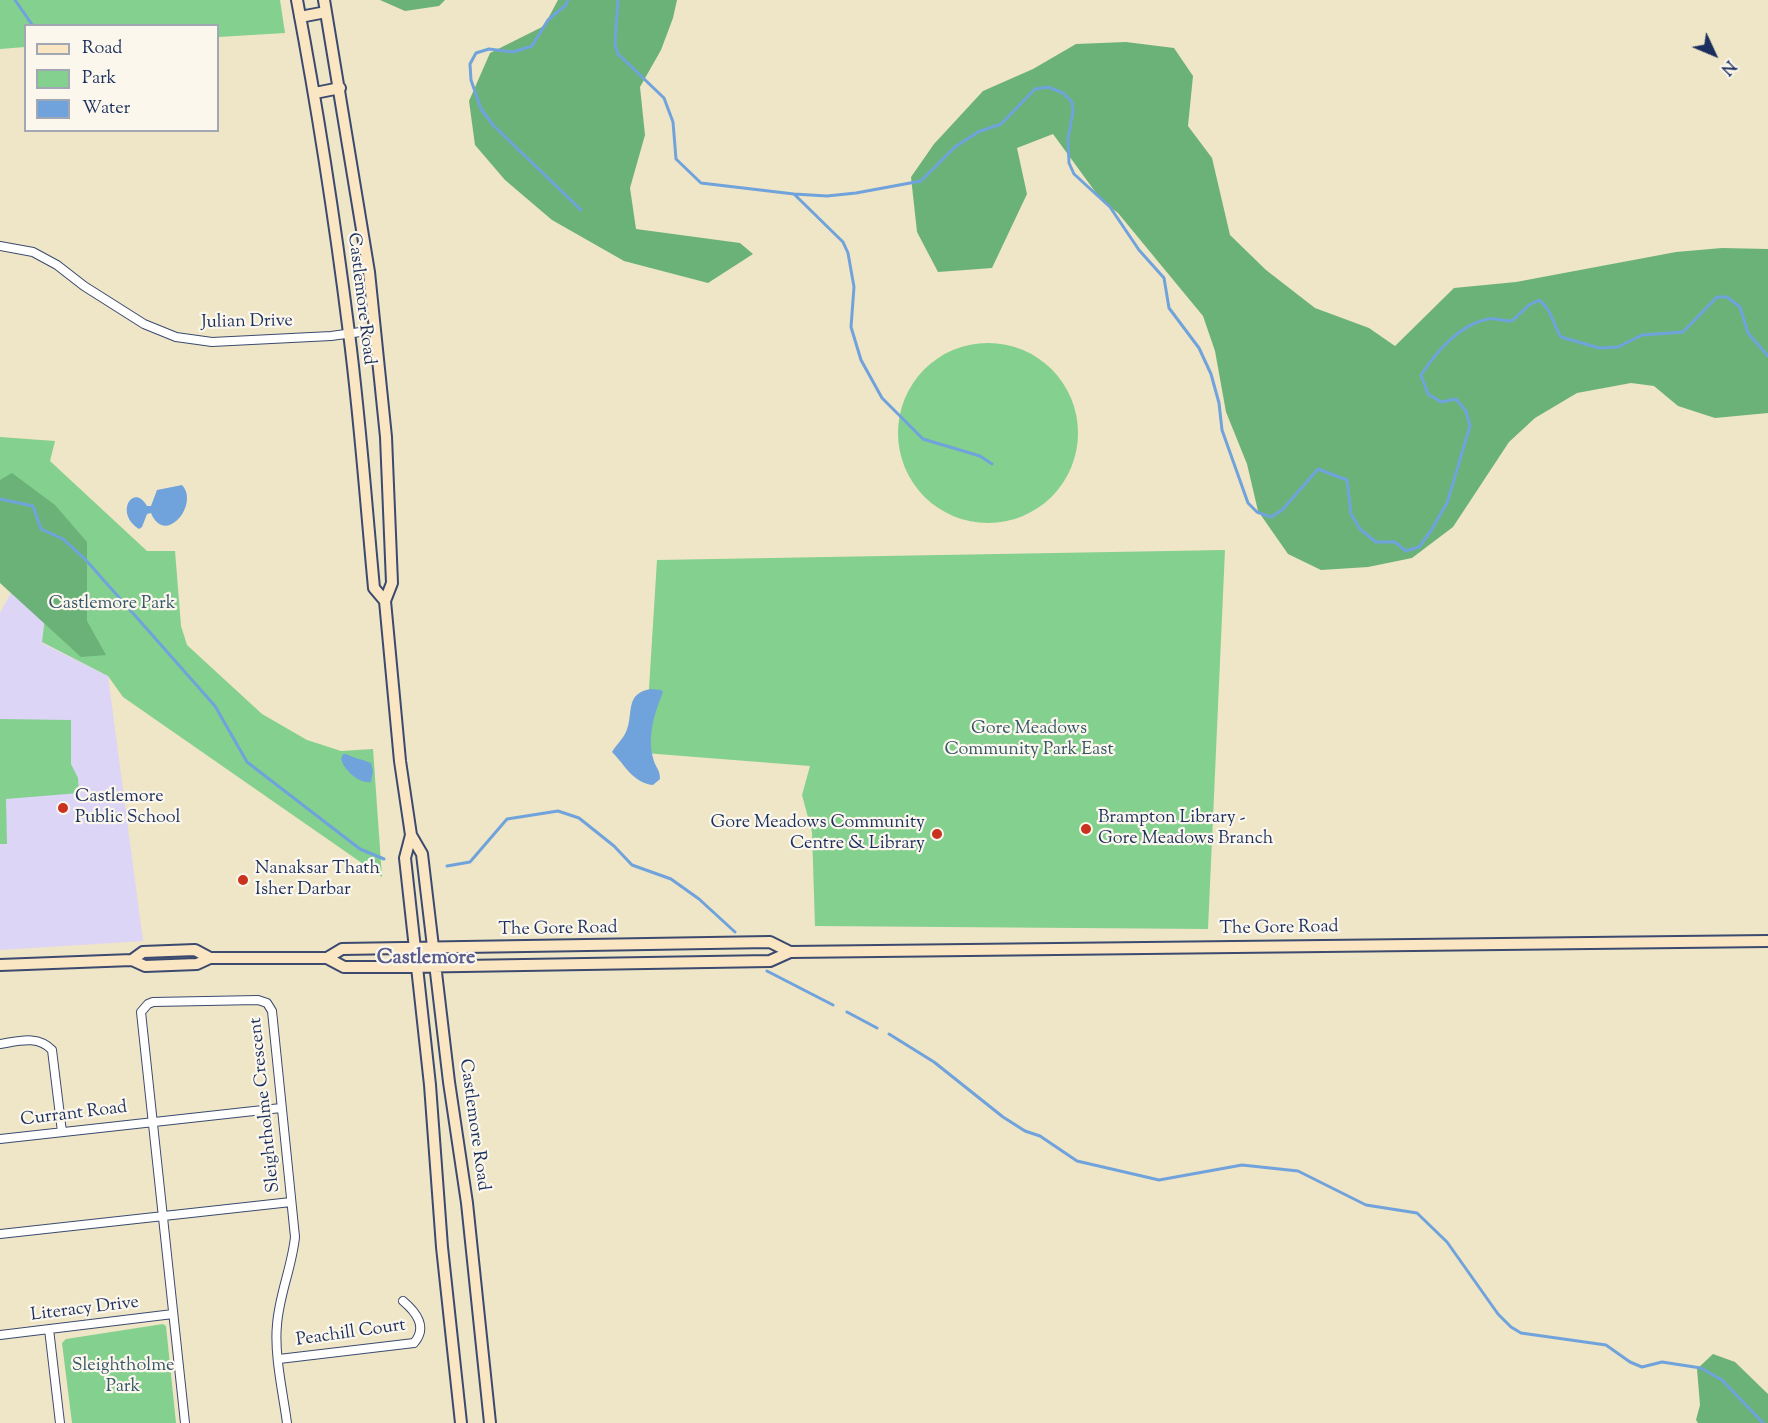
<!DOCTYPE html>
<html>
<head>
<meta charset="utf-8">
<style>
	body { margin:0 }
	#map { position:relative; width:1768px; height:1423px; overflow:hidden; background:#efe5c7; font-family:"Sorts Mill Goudy",serif }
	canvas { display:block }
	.legend { position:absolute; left:24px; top:24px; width:195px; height:108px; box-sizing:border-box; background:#fbf7ec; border:2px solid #a1a7b3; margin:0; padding:8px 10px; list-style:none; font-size:18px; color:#1b2f5e }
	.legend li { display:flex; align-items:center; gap:12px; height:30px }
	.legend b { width:30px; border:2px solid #a1a7b3 }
	.north { position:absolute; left:1684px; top:24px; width:60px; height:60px; -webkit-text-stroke:4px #fbf7ec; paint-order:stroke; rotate:134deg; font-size:16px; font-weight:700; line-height:24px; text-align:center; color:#1b2f5e }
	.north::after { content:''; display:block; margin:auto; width:21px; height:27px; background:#1b2f5e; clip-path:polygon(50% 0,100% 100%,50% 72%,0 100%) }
</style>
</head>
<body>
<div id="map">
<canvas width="1768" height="1423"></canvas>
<ul class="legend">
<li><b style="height:8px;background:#fbe6c4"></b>Road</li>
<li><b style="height:16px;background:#84d08e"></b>Park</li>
<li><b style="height:16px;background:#70a3dc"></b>Water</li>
</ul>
<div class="north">N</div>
</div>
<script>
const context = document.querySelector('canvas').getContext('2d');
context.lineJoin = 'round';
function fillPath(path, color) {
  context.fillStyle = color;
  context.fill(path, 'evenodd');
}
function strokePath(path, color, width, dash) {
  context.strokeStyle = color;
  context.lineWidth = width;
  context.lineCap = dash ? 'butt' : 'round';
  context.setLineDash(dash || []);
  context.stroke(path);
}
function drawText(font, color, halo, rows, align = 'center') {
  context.font = font + ' "Sorts Mill Goudy",serif';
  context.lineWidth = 4.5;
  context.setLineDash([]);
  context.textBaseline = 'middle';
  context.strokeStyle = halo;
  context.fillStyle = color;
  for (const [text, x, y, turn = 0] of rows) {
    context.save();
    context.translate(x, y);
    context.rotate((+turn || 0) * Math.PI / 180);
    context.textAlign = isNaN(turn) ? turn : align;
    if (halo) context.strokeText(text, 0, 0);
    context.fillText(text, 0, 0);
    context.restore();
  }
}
fillPath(new Path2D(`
	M13,589L45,617L42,643L108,676L143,941L0,950V613Z`), '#dcd5f6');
fillPath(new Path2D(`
	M0,0H280L285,33L218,37V26H26L25,47L0,49Z
	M898 433a90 90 0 1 1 180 0a90 90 0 1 1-180 0Z
	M0,437L55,441L50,461L147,551H175L181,626L187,645L262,714L307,740L341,751L373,749L382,877L123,697L108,676L42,642L45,617L0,580Z
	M1225,550L1208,929L815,926L812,832L802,795L810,766L645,753L657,560Z
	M0,719L71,720V764L78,778L79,793L6,799L7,844H0Z
	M163,1324L166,1326L176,1423H72L62,1343L66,1339Z`), '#84d08e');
fillPath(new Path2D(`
	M380,0H445L439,6L405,11Z
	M558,0H677L673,18L661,50L640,87L645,135L630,188L636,229L740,243L753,254L708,283L624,261L552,220L505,180L475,145L469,101L490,53L544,26Z
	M1126,42L1174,48L1193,76L1188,126L1212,158L1230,235L1266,270L1315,308L1369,328L1395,346L1454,288L1516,282L1676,252L1722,248L1768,249V413L1715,418L1678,406L1654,386L1631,383L1577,393L1535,418L1509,442L1453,527L1412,558L1368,567L1321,570L1288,554L1258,511L1247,464L1226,412L1215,351L1203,316L1118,213L1102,201L1053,134L1017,148L1027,194L992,268L938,272L917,232L911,177L934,144L983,91L1033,69L1076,44Z
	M12,473L55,505L87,542V621L106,655L81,657L0,583V480Z
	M1713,1354L1735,1362L1768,1394V1423H1698L1696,1420L1700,1405L1697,1369Z`), '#6bb279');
fillPath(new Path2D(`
	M182,485C200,504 165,547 151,513L147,514L142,527L139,529C114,514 133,482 147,506H151L157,490Z
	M651,689L661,690L663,692C655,712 647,735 653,758C655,767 660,769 660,779L653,785C633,783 625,765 612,752C616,745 623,739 626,732C634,714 624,693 651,689Z
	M343,754H346C356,759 362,759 371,763L373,771L371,782C359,784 344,770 341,759Z`), '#70a3dc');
strokePath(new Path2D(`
	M15,0L33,26
	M568,0L566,5L548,20L532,46L513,52L489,49L476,53L470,64L471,80L481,109L493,125L581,210
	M618,0L615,44L618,54L664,98L673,122L676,159L701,183L794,194L827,196L856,193L921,181L955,147L978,132L1001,124L1035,89L1048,87L1063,93L1072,102L1073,112L1068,138L1069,163L1074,174L1110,207L1139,250L1164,278L1169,308L1199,348L1211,374L1219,403L1222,430L1248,503L1257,512L1271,517L1282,510L1318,469L1347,480L1351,514L1360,529L1376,542H1395L1406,551L1419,547L1430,532L1447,503L1470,426L1466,411L1456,399L1441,402L1428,394L1421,375C1436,352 1460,324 1488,319C1495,318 1505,321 1512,321L1529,305L1539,300C1553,311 1552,323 1561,337L1599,348L1618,347L1642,335L1683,332L1717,297H1727L1740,307L1748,333L1768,356
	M795,195L843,242L848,253L854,287L851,327L861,360L882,398L923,439L980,456L992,464
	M0,499L33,506L41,529L63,539L85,559L215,706L247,762L360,849L384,859
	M447,866L470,862L507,819L558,811L579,818L614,846L632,865L671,879L699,899L735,932
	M767,971L833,1005
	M847,1012L877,1028
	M889,1034L934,1062L1003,1117L1025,1131L1040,1136L1077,1161L1159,1180L1242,1165L1298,1171L1366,1205L1417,1213L1447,1242L1498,1314L1511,1327L1521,1333L1606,1345L1630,1362L1642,1367L1662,1362L1701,1368L1722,1380L1763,1423`), '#70a3dc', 3);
const street = new Path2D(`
	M0,246L33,252L57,265L84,286L144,324L176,337L212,342L331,336L375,330
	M0,1044C19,1041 38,1035 52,1050L62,1132
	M0,1139L281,1108
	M0,1234L291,1202
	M49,1329L60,1423
	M0,1335L173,1314
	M279,1359L414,1343C428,1327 416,1312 403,1301
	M185,1423L141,1012L148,1004L153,1002L258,1000L267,1003L272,1011L295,1237C292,1267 279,1295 277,1325C274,1354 283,1393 287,1423`);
const secondary = new Path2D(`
	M297,0C318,111 335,222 349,333C360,418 366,503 374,588L385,601
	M324,0L369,272L386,437L392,583L385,601L400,761L411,835L422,854L449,1082L467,1203L490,1423
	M300,17L326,12
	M315,93L340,88
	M411,835L405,858L430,1085L442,1247L461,1423
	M327,958L342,949L770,942L790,952
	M132,960L143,952L195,950L210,958
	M0,965L132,960L145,966L197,964L210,958H327L344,967H401L770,961L790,952L1768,941`);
strokePath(street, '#3b4a6e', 10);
strokePath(secondary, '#3b4a6e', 14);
strokePath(street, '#fff', 8);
strokePath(secondary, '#fbe6c4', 10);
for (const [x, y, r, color] of [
	[63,808,6,"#c8321e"],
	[1086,829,6,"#c8321e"],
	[937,834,6,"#c8321e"],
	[243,880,6,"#c8321e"]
]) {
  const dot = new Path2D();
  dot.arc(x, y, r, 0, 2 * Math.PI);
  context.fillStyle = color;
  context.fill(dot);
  strokePath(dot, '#fbf7ec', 2);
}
drawText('18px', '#1b2f5e', '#fbf7ec', [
	["Castlemore Road",360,299,83],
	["Julian Drive",247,323,-1],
	["The Gore Road",1279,929,-1],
	["The Gore Road",558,930,-1],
	["Sleightholme Crescent",266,1105,-96],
	["Currant Road",74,1115,-7],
	["Castlemore Road",473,1125,82],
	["Literacy Drive",85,1310,-7],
	["Peachill Court",351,1334,-8]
]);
drawText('18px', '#35576a', '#fbf7ec', [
	["Castlemore Park",112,605],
	["Gore Meadows",1029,730],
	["Community Park East",1029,751],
	["Sleightholme",123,1367],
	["Park",123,1388]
]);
drawText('18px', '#1b2f5e', '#fbf7ec', [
	["Castlemore",75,798],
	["Public School",75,819],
	["Brampton Library -",1098,819],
	["Gore Meadows Branch",1098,840],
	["Gore Meadows Community",925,824,"right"],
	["Centre & Library",925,845,"right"],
	["Nanaksar Thath",255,870],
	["Isher Darbar",255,891]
], 'left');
drawText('bold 20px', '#5a5d8f', '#fbf7ec', [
	["Castlemore",426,960]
]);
</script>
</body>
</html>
